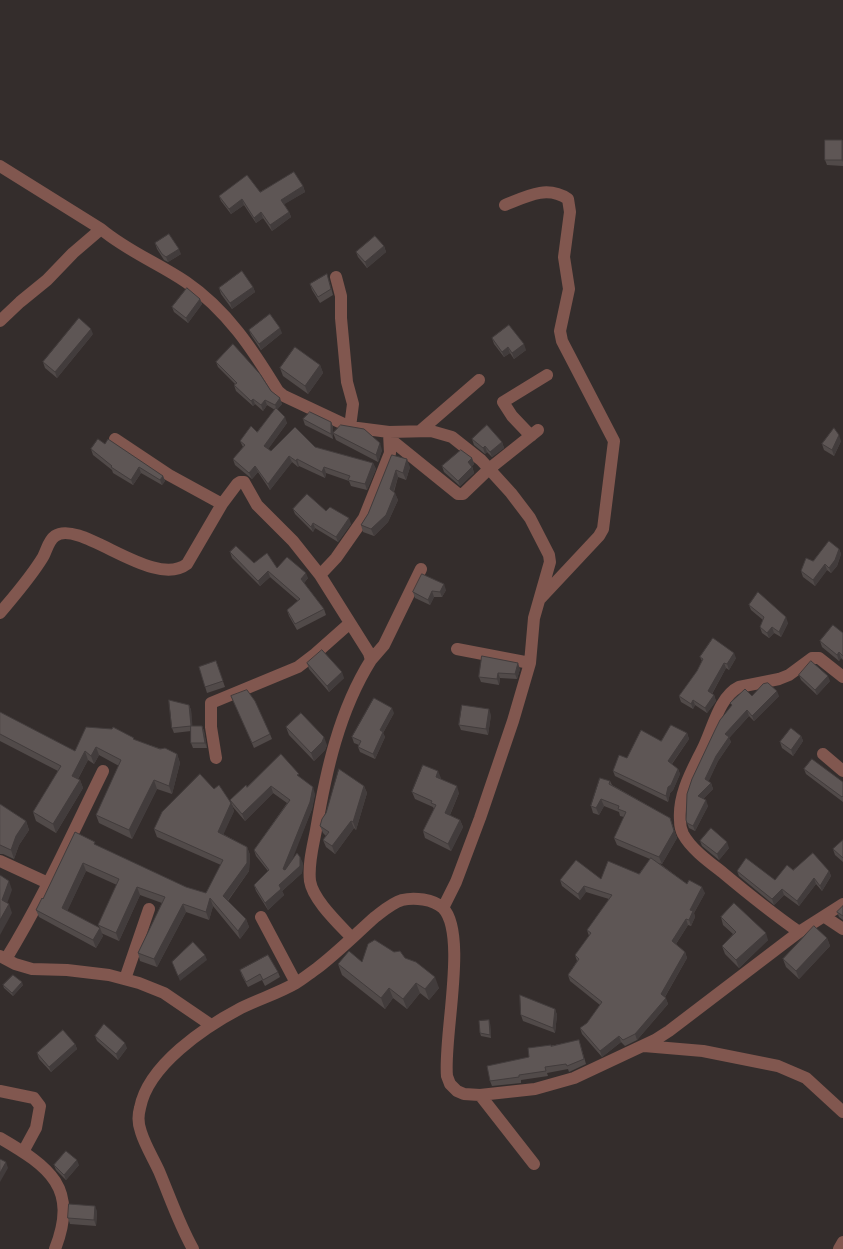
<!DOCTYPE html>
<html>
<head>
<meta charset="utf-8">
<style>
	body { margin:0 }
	canvas { display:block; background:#342d2c }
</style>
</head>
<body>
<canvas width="843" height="1249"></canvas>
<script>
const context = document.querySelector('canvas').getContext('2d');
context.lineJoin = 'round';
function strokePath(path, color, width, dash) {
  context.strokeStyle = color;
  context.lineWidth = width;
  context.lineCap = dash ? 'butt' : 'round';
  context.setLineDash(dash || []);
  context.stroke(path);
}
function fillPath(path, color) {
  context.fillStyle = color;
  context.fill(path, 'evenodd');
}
strokePath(new Path2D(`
	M0,166L101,229
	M505,205C527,196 547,185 568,199L570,212L564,257L569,289L560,331L562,341L614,441L603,529L599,536L540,599
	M336,277L341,296V318L347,382L353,404L350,427
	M0,321L20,302L47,280L73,253L101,229C127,251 158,263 186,282C227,310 253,350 278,391L284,396L350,427L389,432L431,431L452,437L481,460L511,493L530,518L549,555L550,562L534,618L530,663L513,721L480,818L456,882L443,908
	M420,431L479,380
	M531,436L512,416L503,402L547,375
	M390,439L458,494H463L489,469L538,430
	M222,504L237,484L240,482H244L257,505L293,541L320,575L369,653L371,660C339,711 326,771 316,830C313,846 308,864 310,881C313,900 339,924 351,937
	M320,575L336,558L364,518L390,453L389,433
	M0,613C15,595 31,577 43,557C47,550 48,541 55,536C80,518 153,590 187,564L222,504L169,475L115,439
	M457,649L530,663
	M371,660L384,645L421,569
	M823,754L843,771
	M216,758L211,727V703L298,667L315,654L350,623
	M0,861L48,883
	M261,917L296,983
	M825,917L843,929
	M799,932C772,913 747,893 722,872C709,862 691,849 683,834C681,830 680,824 680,820C678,793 693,769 704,746C713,727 720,696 739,687L779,679L789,675L812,658H819L843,677
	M0,956L15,964L32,969L67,970L109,975L139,983L164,993L211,1025
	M6,959C43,899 72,834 103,771
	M125,979L149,909
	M644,1046L703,1051L778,1066L806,1078L843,1112
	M0,1091L34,1098L40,1106L36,1128L23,1152
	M480,1095L534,1164
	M0,1138C50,1167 79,1188 55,1249
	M193,1249C179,1224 170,1197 159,1171C153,1158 145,1145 141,1132C138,1124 138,1115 140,1108C148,1065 205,1027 241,1008C259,999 279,993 296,983C303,979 310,973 316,969C336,954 356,934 375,917C383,911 392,903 402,900C414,897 433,899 443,908C468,934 443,1038 447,1076L450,1084L457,1091L464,1094L480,1095L535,1089L574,1078L655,1040L669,1031L799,932L843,904
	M839,1249L843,1242`), '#81574f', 12);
fillPath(new Path2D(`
	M842,140L843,142V166L827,165L825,160Z
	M303,186L305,192L284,204L289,212L291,217L272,231L263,218L256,223L244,205L231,214L221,201L219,196L260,192Z
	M155,243L181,254L168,262L164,260L157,249Z
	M384,246L386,252L367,268L358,257L356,252Z
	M329,280L333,295L320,303L312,290L310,284Z
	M253,287L255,292L232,309L221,294L219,288Z
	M200,299L202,304L188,323L174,312L172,307Z
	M249,330L282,333L261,350L251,335Z
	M93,334L57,378L45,368L43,362Z
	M492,338L526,350L514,359L510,353L504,357L494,344Z
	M216,362L271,391L282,404L277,409L287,423L268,449L271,451L315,447L373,463L376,469L367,490L351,486L349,481L326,473L325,478L299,466L298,467L292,462L270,490L258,472L252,479L235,465L233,459L243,447L240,441L257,432L275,410L267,405L263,411L255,404L253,406L236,391L234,385L235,384L218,367Z
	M320,365L323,373L308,394L283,376L280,368Z
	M303,419L331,422L333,427V439L305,425Z
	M333,433L382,450L378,462L336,440Z
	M472,439L502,442L504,448L492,457L487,452L485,454L474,445Z
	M841,441L834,456L824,450L822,444Z
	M105,444L163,476L165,481L162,485L141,473L133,485L113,473L112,470L93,455L91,449Z
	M392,455L410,467L406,480L398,477L394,492L398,500L388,522L374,536L363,532L361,525L368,514Z
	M472,458L474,464L472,466L474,473L460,486L444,472L442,466Z
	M293,509L326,511L351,524L338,542L315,528L313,532L295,514Z
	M839,549L841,554L837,566L831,573L827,570L815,586L803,577L801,571L813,561Z
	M230,552L254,563L277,568L308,578L304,583L324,609L326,615L297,630L289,616L287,610L298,601L270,577L260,586L232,558Z
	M446,590L442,597H434L430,605L415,598L413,592Z
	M749,605L788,623L781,637L774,633L769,638L762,633L760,627L763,620L751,610Z
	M843,633V660L841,658L839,661L822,647L820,641Z
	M482,656L520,669L517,679L500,678L499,685L481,682L479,677Z
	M700,657L736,658L729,670L726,668L712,694L714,695L716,701L707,713L695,705L693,709L681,702L679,696L697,671L702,661Z
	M216,661L225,687L207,693L199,667Z
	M307,663L344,678L329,692L309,669Z
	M799,675L830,681L817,695L801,680Z
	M231,696L270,734L272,739L254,748Z
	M752,696H779L754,721L749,716L729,738L731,742L718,761L708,782L711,783L713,789L703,799L708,806L695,831L689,828L686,820L732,706L730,703Z
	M189,705L191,710L192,726H202L204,731L207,748H193L191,743V731L174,733L172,728Z
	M0,712L75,751L134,738V740L177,754L180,763L172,794L157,789L132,839L99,823L96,815L119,766L99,755L94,764L88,760L78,779L80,780L83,788L56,833L36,821L33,812L58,771L0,741Z
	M394,713L383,733L385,737L375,759L360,752L358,747L359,745L354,743L352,737Z
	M491,715L488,735L461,730L459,725Z
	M286,727L327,745L325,750L314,761L289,735Z
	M687,733L689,739L672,764L678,769L680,774L673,790L670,793L668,802L615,776L613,771L627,758L661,741Z
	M801,736L803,741L793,756L782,748L780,742Z
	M804,769L843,782V802L806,774Z
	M300,778L315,794L312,809L291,861L303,863L302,873L282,891L284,895L268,910L256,891L254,885L268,871L256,856L254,850L287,803L273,793L245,821L233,807L230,800L247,787Z
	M441,778V779L459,793L450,815L460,820L463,827L451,851L425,838L423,831L434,809L433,807L415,799L412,792Z
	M610,781L612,785L670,818L677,838L662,864L659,863L687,884L705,893L694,913L695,917L691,926L688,925L676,944L685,952L687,958L665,997L668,1004L637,1040L625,1046L621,1042L602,1057L582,1034L580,1028L587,1023L600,1005L570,981L568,975L577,961L575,955L589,936L587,930L609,899L586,892L580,900L562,886L560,880L601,879L639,874L650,859L617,845L614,838L624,817L620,816L619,812L604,806L599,815L593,813L591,806Z
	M364,786L367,793L356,830L354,828L335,854L326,847L323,840L326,836L323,833L320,826Z
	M214,789L231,803L234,811L223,834L247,847L250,855L249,871L228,901L246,919L249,927L240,939L213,906L209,920L186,912L157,967L140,961L138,953L162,903L140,895L119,941L101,933L103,936L96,948L39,917L36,910L43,899L96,845L186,887L206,893L221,865L157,837L154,829ZM86,871L117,885L98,925L100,928L67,911Z
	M0,804L26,821L29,830L19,845L14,859L3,854H0Z
	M843,840V862L835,855L833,849Z
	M700,841L729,848L719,860L702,846Z
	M793,870L829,871L831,876L822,891L816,884L799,906L784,895L774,905L739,876L737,871L775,880Z
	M843,906V920L839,917L837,912Z
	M721,917L768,940L739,968L725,954L722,946L733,934L723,925Z
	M827,938L830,946L799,979L786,967L783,959Z
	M394,952L405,958L439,988L429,1000L420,993L407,1009L393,998L385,1009L342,975L338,964L362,962Z
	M240,970L278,972L280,977L265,986L262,980L248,987L242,976Z
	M3,985H23L13,996L4,988Z
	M555,1009L557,1015L555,1033L523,1021L521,1015Z
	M490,1023L491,1038L481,1036L480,1033Z
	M95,1036L127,1048L118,1060L97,1041Z
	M579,1040L586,1064L569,1072L568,1069L547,1073L548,1076L521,1080V1083L492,1086L490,1081L529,1057L551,1046Z
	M75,1044L77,1049L51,1072L39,1059L37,1053Z
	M54,1165H79L66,1180L56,1170Z
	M97,1211L96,1226L70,1224L68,1218Z`), '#514a49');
fillPath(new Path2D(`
	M842,140L843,142V162L842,160Z
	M303,186L305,192L283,205L281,200Z
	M242,199L244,205L231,214L229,209Z
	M261,212L263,218L256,223L254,218Z
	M289,212L291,217L272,231L270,225Z
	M384,246L386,252L367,268L365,262Z
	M179,249L181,254L168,262L166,257Z
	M253,287L255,292L232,309L230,303Z
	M200,299L202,304L188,323L186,318Z
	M280,328L282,333L261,350L259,344Z
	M91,329L93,334L57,378L55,372Z
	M524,344L526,350L514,359L512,353Z
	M508,347L510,353L504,357L502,352Z
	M320,365L323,373L308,394L305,386Z
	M280,398L282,404L277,410L275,405Z
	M253,399L255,404L253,406L251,401Z
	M265,400L267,405L263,411L261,405Z
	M285,417L287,423L266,452L264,446Z
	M331,422L333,427V439L331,434Z
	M839,435L841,441L834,456L832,450Z
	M502,442L504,448L492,457L490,452Z
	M380,443L382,450L378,462L376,455Z
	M485,446L487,452L485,454L483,448Z
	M289,456L292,462L270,490L268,484Z
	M472,458L474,464L470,468L468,462Z
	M297,459L299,466L298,467L296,461Z
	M407,459L410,467L406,480L403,473Z
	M373,463L376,469L367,490L365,484Z
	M255,466L258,472L252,479L249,473Z
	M139,467L141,473L133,485L131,480Z
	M324,467L326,473L325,478L322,472Z
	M472,467L474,473L460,486L458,481Z
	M396,470L398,477L392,496L390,489Z
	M163,476L165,481L162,485L160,480Z
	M395,493L398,500L388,522L374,536L371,529Z
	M349,518L351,524L338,542L336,537Z
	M313,523L315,528L313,532L311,527Z
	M839,549L841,554L837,566L831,573L829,568Z
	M825,564L827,570L815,586L813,580Z
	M268,571L270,577L260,586L258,581Z
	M306,573L308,578L303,584L301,579Z
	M444,584L446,590L442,597L440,592Z
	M432,591L434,597L430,605L428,600Z
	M786,617L788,623L781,637L779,632Z
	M772,627L774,633L769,638L767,633Z
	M839,652L841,658L839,661L837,655Z
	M734,653L736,658L729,670L727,664Z
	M518,663L520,669L517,679L515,674Z
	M724,663L726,668L710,697L708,691Z
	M342,672L344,678L329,692L327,686Z
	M498,673L500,678L499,685L497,679Z
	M828,676L830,681L817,695L815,690Z
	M777,691L779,696L754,721L752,716Z
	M714,695L716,701L707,713L705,708Z
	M693,700L695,705L693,709L691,704Z
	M189,705L191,710L193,731L191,726Z
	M392,708L394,713L383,733L385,737L375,759L373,754L380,730Z
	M489,709L491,715L488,735L486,729Z
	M747,710L749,716L729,738L731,742L718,761L707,785L705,779L725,734Z
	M202,726L204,731L207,748L205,743Z
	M687,733L689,739L670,766L668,761Z
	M801,736L803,741L793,756L791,750Z
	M324,737L327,745L325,750L314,761L311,753Z
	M96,747L99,755L94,764L91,756Z
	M85,751L88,760L75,784L72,776Z
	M177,754L180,763L172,794L169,786Z
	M678,769L680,774L673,790L670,793L668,802L666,796L668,787Z
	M438,771L441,778L439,783L436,777Z
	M80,780L83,788L56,833L53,824Z
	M154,780L157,789L132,839L129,830Z
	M711,783L713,789L700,802L698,796Z
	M271,786L273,793L245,821L242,814Z
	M364,786L367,793L356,830L353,822Z
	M457,786L459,793L448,819L445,813Z
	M313,787L315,794L312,809L286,876L283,869Z
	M601,799L604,806L599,815L596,808Z
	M706,800L708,806L695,831L693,826Z
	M231,803L234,811L221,840L218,832Z
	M670,818L677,838L662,864L659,857Z
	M460,820L463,827L451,851L448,844Z
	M26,821L29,830L19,845L14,859L11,850L16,836Z
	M351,821L354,828L335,854L332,846Z
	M727,842L729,848L719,860L717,854Z
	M247,847L250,855L249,871L225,904L223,896Z
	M300,857L303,863L302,873L282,891L284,895L268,910L265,903Z
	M83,863L86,871L65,916L62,908Z
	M829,871L831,876L822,891L820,886Z
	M814,878L816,884L799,906L797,901Z
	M9,881L12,890L5,909L2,900Z
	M584,886L586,892L580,900L578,894Z
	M137,887L140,895L119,941L116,933Z
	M702,887L705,893L694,913L695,917L691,926L689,920L690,910Z
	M782,889L784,895L774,905L772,899Z
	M210,898L213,906L209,920L206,912Z
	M9,904L12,913L0,935V920Z
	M183,904L186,912L157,967L154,959Z
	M246,919L249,927L240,939L238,931Z
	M686,919L688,925L674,947L672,941Z
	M100,928L103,936L96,948L93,940Z
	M766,933L768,940L739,968L736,960Z
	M827,938L830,946L799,979L796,971Z
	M685,952L687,958L663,1000L661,994Z
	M205,955L207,960L180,981L178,976Z
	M435,977L439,988L429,1000L425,989Z
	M22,982L23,985L13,996L12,993Z
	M416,983L420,993L407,1009L403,999Z
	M389,988L393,998L385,1009L381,998Z
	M666,998L668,1004L637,1040L635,1034Z
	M555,1009L557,1015L555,1033L553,1028Z
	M489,1020L490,1023L491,1038L490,1035Z
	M619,1036L621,1042L602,1057L600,1051Z
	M125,1043L127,1048L118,1060L116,1054Z
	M75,1044L77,1049L51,1072L49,1067Z
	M77,1160L79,1165L66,1180L64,1175Z
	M6,1162L8,1168L0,1182V1173Z
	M95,1206L97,1211L96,1226L94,1220Z`), '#423c3c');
const building = new Path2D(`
	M825,140H842V160H825Z
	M294,172L303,186L281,200L289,212L270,225L261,212L254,218L242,199L229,209L219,196L247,175L260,192Z
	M169,234L179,249L166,257L162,254L155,243Z
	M375,236L384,246L365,262L356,252Z
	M242,271L253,287L230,303L219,288Z
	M327,274L331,289L318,297L310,284Z
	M187,288L200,299L186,318L172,307Z
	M270,314L280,328L259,344L249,330Z
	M79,318L91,329L55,372L43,362Z
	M509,325L524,344L512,353L508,347L502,352L492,338Z
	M233,344L260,374L271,391L280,398L275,405L265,400L261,405L253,399L251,401L234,385L237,383L216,362Z
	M295,347L320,365L305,386L280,368Z
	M276,408L285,417L264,446L271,451L295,427L315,447L373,463L365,484L348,480L350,476L324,467L322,472L297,459L296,461L289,456L268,484L255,466L249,473L233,459L245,445L240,441L251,426L257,432Z
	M310,412L331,422V434L303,419Z
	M341,425L364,429L380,443L376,455L333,433Z
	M487,425L502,442L490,452L485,446L483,448L472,439Z
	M834,428L839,435L832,450L822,444Z
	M98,439L105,444L108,439L163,476L160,480L139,467L131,480L111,467L112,466L91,449Z
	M461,450L472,458L468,462L472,467L458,481L442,466Z
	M392,455L407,459L403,473L396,470L390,489L395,493L386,515L371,529L361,525L368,514Z
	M307,494L326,511L330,507L349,518L336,537L313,523L311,527L293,509Z
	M829,541L839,549L835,560L829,568L825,564L813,580L801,571L806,558L813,561Z
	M236,546L254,563L267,553L277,568L287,557L306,573L301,579L324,609L295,624L287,610L300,599L268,571L258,581L230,552Z
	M422,574L444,584L440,592L432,591L428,600L413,592Z
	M758,592L786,617L779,632L772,627L767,633L760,627L764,617L749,605Z
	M833,625L843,633V656L839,652L837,655L820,641Z
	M713,638L734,653L727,664L724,663L708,691L714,695L705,708L693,700L691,704L679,696L697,671L703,659L700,657Z
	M322,650L342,672L327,686L307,663Z
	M482,656L518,663L515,674L498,673L497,679L479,677Z
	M216,661L223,681L205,687L199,667Z
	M811,661L828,676L815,690L799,675Z
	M768,683L777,691L752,716L747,710L725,734L729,737L716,756L705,779L711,783L698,796L706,800L693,826L687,823L686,820L687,794L692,779L715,730L720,720L732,705L730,703L745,689L752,696L763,684Z
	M247,690L255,701L270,734L252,743L231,696Z
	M374,698L392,708L380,730L383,732L373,754L358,747L361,741L352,737Z
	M169,700L189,705L191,726L172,728Z
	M462,705L489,709L486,729L459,725Z
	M0,712L75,751L86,727L112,729L113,727L134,738L133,739L160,749L165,748L177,754L169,786L154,780L129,830L96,815L121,760L96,747L91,756L85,751L72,776L80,780L53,824L33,812L61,766L0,734Z
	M301,713L324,737L322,742L311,753L286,727Z
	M671,725L687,733L668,761L678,769L671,785L668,787L666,796L613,771L619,755L627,758L641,730L661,741Z
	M191,726H202L205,743H191Z
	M791,728L801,736L791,750L780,742Z
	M281,754L299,774L297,775L313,787L310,802L283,869L285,870L297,853L300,857V866L279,885L281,889L265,903L254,885L269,870L254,850L290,800L271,786L242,814L230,800L246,785L247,787Z
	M812,759L843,782V796L842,797L804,769Z
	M423,765L438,771L436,777L457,786L445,813L460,820L448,844L423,831L436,805L431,803L432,801L412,792Z
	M339,769L364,786L353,822L351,821L332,846L323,840L329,832L320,826L322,819L326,813Z
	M200,774L214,789L219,785L231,803L218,832L247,847V863L223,896L246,919L238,931L210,898L206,912L183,904L154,959L138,953L165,897L137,887L116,933L98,925L119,879L83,863L62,908L100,928L93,940L36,910L42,898L43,899L75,832L95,842L94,844L186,887L206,893L223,860L154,829L162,812Z
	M600,778L610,781L609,784L670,818L674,831L659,857L614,838L626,812L618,809L619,806L601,799L596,808L591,806Z
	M0,804L26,821L16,836L11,850L0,845Z
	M711,828L727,842L717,854L700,841Z
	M843,840V858L833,849Z
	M813,853L829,871L820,886L814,878L797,901L782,889L772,899L737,871L746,858L775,880L787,865L793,870Z
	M651,858L687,884L689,880L702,887L690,910L693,911L689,920L686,919L672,941L685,952L661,994L666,998L635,1034L623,1040L619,1036L600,1051L580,1028L587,1023L602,1002L568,975L579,959L575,955L591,933L587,930L612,895L584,886L578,894L560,880L576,860L601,879L608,861L639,874Z
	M0,875L9,881L2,900L9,904L0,920Z
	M734,903L766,933L736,960L722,946L736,932L721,917Z
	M843,906V916L837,912Z
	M814,926L827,938L796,971L783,959Z
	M375,940L394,952L400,951L405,958L416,962L435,977L425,989L416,983L403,999L389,988L381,998L338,964L349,951L362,962L368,944Z
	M193,942L205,955L178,976L172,962Z
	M268,955L278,972L263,980L260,974L246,982L240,970Z
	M13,975L22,982L12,993L3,985Z
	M520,995L555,1009L553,1028L521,1015Z
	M489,1020L490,1035L480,1033L479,1021Z
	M104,1024L125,1043L116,1054L95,1036Z
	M63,1030L75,1044L49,1067L37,1053Z
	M579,1040L584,1059L567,1066L566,1064L545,1067L546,1071L519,1075V1077L490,1081L487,1066L529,1057L528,1048L551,1045V1046Z
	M66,1151L77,1160L64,1175L54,1165Z
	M0,1159L6,1162L0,1173Z
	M69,1204L95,1206L94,1220L68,1218Z`);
fillPath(building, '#5e5655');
strokePath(building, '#423c3c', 1);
</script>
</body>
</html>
